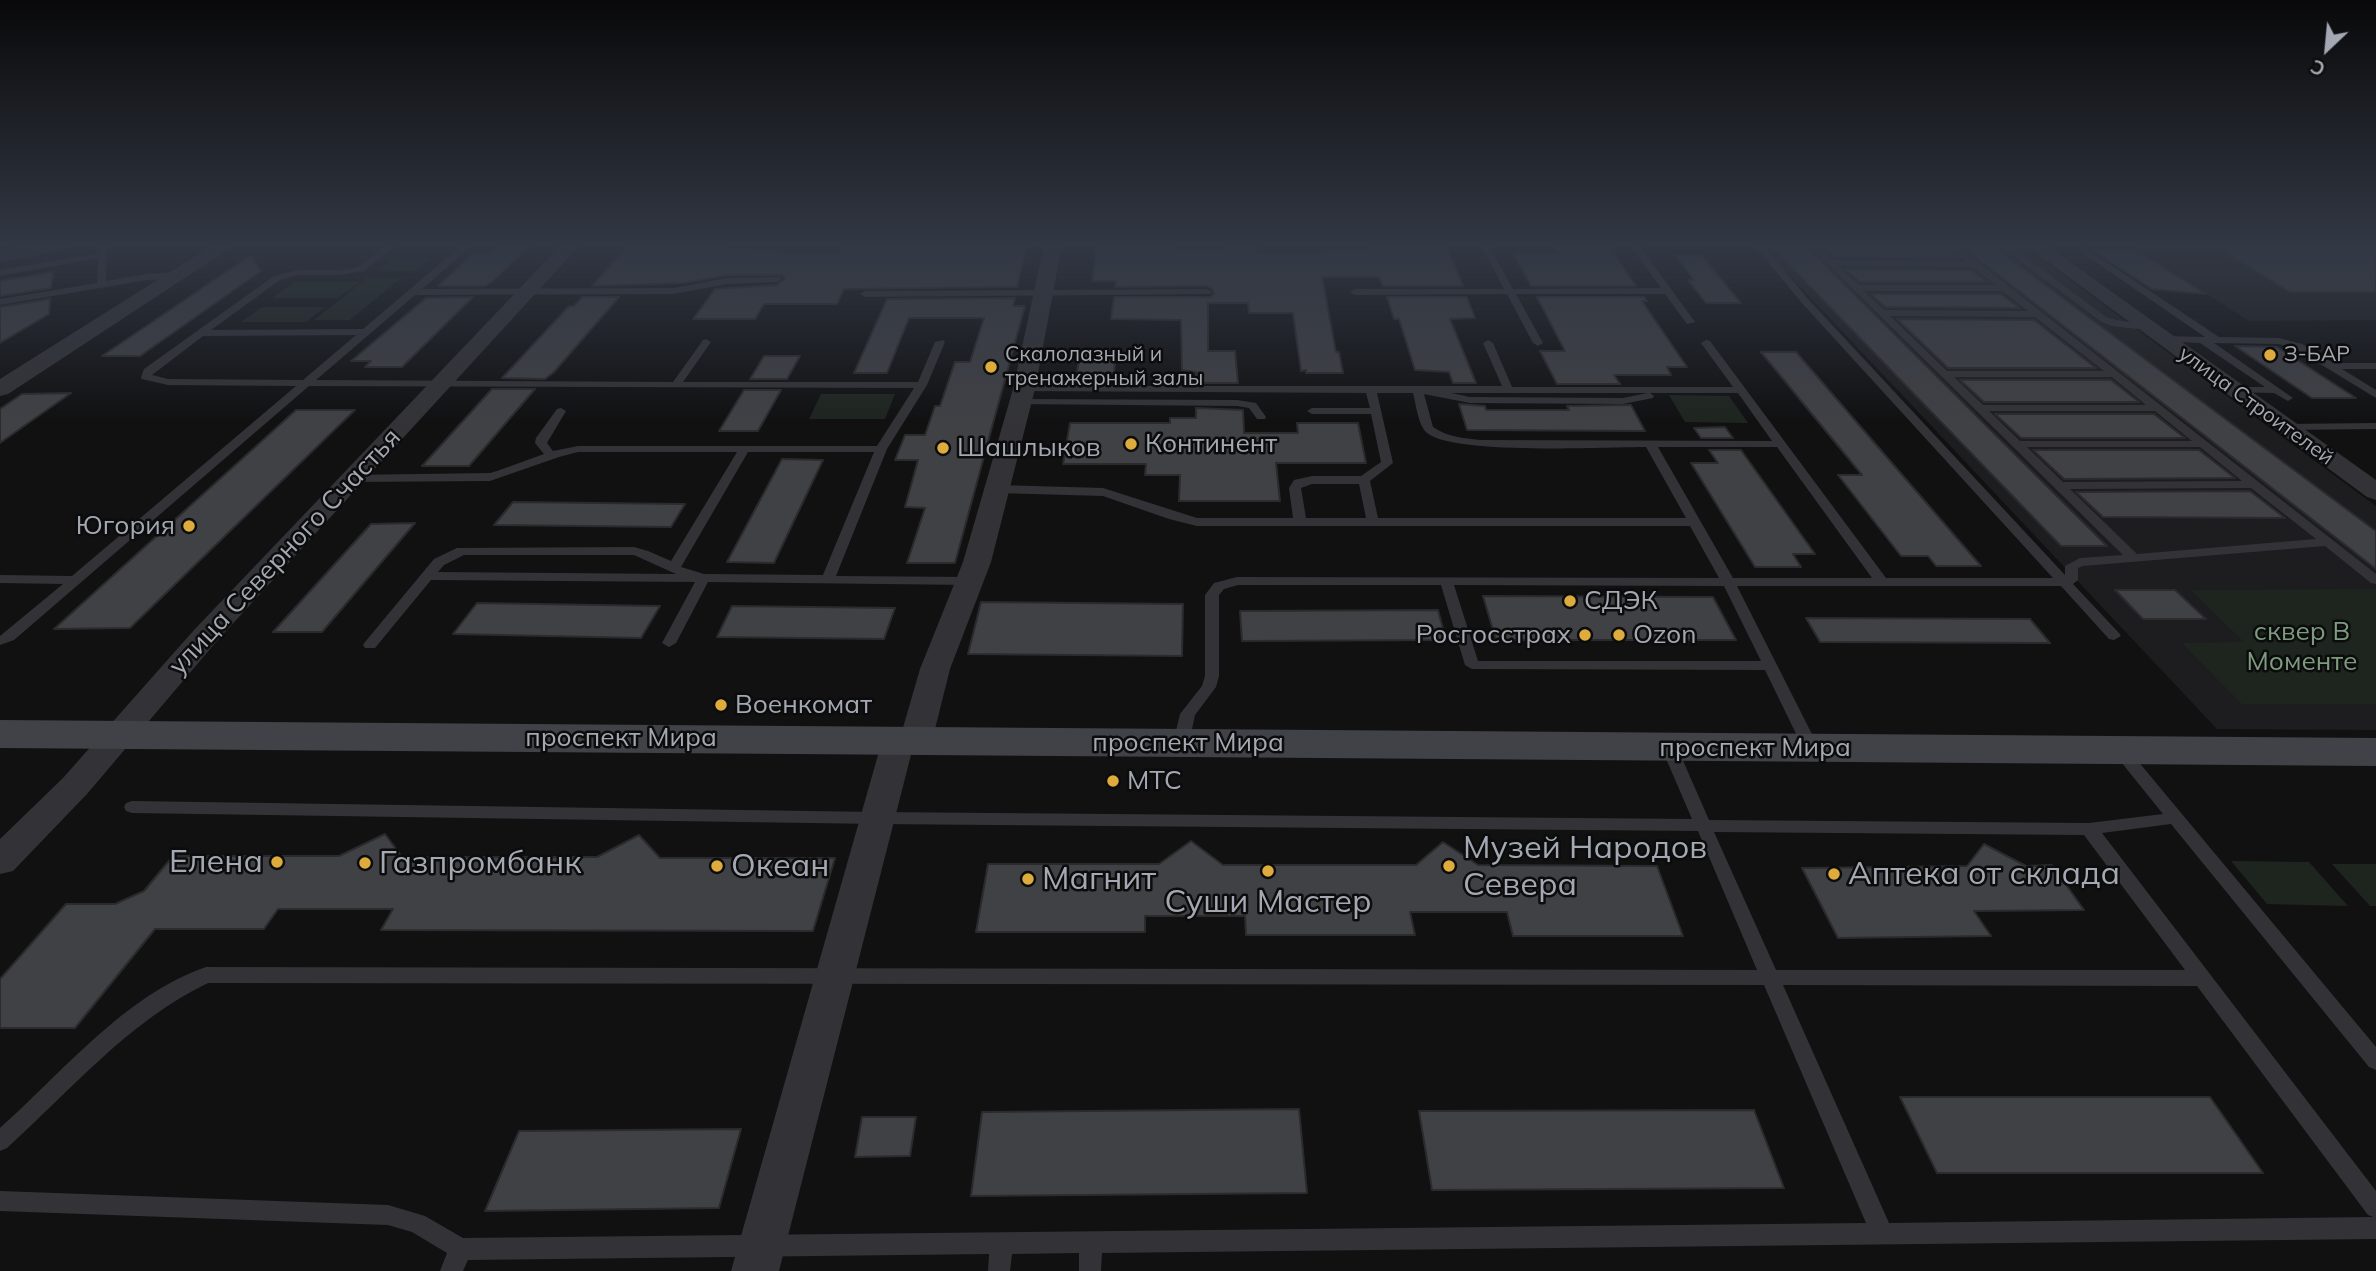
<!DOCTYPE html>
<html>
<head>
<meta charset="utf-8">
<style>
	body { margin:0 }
	#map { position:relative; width:2376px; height:1271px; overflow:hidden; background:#111112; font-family:Mulish,sans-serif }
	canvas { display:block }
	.north { position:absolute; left:2292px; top:14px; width:70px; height:70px; -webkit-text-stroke:5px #0c0c0d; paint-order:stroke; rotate:206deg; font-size:19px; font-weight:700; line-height:28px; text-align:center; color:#a4a8b2 }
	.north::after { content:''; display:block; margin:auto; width:24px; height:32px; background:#a4a8b2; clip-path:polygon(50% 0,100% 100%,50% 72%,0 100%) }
</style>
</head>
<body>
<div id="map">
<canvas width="2376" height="1271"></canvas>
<div class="north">С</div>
</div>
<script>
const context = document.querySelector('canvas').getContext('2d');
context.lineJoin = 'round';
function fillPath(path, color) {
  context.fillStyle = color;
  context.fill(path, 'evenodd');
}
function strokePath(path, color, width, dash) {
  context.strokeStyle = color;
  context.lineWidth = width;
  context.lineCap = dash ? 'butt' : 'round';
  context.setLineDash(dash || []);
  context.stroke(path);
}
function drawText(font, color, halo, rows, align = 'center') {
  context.font = font + ' Mulish,sans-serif';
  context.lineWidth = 5;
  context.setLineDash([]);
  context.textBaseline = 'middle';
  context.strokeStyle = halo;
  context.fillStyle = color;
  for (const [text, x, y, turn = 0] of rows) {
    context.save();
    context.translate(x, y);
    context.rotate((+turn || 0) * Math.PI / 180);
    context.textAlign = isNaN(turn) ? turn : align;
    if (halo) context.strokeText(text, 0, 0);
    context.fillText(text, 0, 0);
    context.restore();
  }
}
fillPath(new Path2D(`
	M1761,245H2022L2376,506V730L2217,729Z
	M2066,245H2376V320L2249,321L2134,247Z`), '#1d1d1f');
fillPath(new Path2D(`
	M394,258H431L416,271H378Z
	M367,278H401L350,320H314Z
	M294,282H359L338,298H272Z
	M262,307H325L306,322H241Z
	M821,394H895L885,419H809Z
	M1669,395L1729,396L1748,423L1685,422Z
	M2376,589V704H2242L2182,643L2244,642L2191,590Z
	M2231,861L2309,862L2348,906L2267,904Z
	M2332,864H2376V906H2370Z`), '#1e251f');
const building = new Path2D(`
	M499,245H530L492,282L485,286H438L474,253H491Z
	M629,245H725L722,249L782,250L779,253H840L842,248L1026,247L1017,287L844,289L837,304H764L755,319H693L715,289L777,285L785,279L782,275H727L684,283L592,286Z
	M1226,245H1256V253H1328L1327,250H1370L1369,245H1446L1463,286H1383L1379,277H1322L1336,352H1339L1343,373H1306V370L1301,371L1293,313H1249L1248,303H1208V351H1235L1238,383H1196V372L1182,370L1181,320L1111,319L1114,297H1210L1214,294L1213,290L1207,286L1115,287L1116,281H1092L1097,246H1172V250H1226Z
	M1552,245H1608L1636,286H1531L1513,253H1558Z
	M1770,245L1806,246L2107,546H2061Z
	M2213,245H2376V292H2290Z
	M1822,246H1944L1958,258L1834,257Z
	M1961,246H1993L2376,531V569Z
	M2093,250H2136L2206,294L2152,289Z
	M251,255L261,271L140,356H102Z
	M1675,255H1701L1741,303H1706L1688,280H1694Z
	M1845,269L1971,270L1988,282H1860Z
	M53,272L51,288L0,296V281Z
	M1871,294H2001L2020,308L1885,307Z
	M473,297L402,367H365L371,361H351L426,298Z
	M582,297H619L554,372L545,379L502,378L569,306H574Z
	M1387,297H1467L1475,318L1450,319L1476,383H1453L1449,372L1415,370L1399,319H1394Z
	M1537,297H1644L1647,301H1642L1687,367H1667L1671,375H1614L1620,384H1557L1540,351H1565Z
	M1015,298L1013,306H1025L955,563H907L925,508L905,507L918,460H895L905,435H925L935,406H940L955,362H970L984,318H909L887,373H854L887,299Z
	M50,299L49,314L0,343V307Z
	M1897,319L2034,320L2096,368H1948Z
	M2235,346L2277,347L2356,398H2312Z
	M1080,352H1116L1114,373H1077Z
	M1761,352H1796L1981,566H1936L1928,556H1901L1838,475H1862Z
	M764,356H800L787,379H750Z
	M1960,380H2111L2139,402H1984Z
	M492,389H535L469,466H422Z
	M744,390H781L758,431H719Z
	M71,393L0,443V409L22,394Z
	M1459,404L1485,406L1486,410H1569L1567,406L1631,405L1645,431L1467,430Z
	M1196,408L1243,410L1244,433H1298L1297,423H1358L1366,463H1276L1280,501H1179L1180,475H1145L1146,464H1063L1070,423H1170V418H1196Z
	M296,410H355L130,628L54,629Z
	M1995,414H2154L2185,438H2021Z
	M1725,427L1733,438H1701L1694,428Z
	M1709,450H1741L1815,554H1793L1801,567H1755L1691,463H1718Z
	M2033,450H2199L2235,478L2064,479Z
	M782,459L823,460L774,563L727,562Z
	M2250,491L2285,518L2103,517L2076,492Z
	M513,502L685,504L671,527L494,525Z
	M415,523L322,632H273L371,524Z
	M2115,590H2175L2206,619H2143Z
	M1483,596L1713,597L1736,640H1496Z
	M981,602L1183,604L1182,656L968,654Z
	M477,603L660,606L641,638L453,634Z
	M732,606L895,608L884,639L717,637Z
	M1438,610L1446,640L1242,641L1240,611Z
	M1806,618L2030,619L2050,643L1820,642Z
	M385,834L402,857H597L639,835L660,858H835L813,931L381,930L393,909H278L264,929H155L75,1028H0V979L66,904H115L144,891L173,856H339Z
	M1191,841L1223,865H1416L1443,842L1478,865L1657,866L1683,936H1513L1507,912H1410L1415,935H1246L1245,916H1145V932H976L988,864H1159Z
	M1984,844L2026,866L2052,865L2084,910L1974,911L1991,936L1838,938L1802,868L1967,866Z
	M1900,1097H2210L2263,1173H1937Z
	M1299,1109L1307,1193L971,1196L982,1112Z
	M1754,1110L1784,1188L1432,1190L1419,1111Z
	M862,1117H916L910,1156L855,1157Z
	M741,1129L719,1208L485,1211L519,1131Z`);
fillPath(building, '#404145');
strokePath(building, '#2b2b2e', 2);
fillPath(new Path2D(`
	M99,245H107L106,281L147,274L179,272L183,275L179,278L147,280L0,305V299L97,283L98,258L0,276V270L98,253Z
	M387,245H397L364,271L340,275H298L280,280L211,330L363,329L462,245H472L422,289L673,288L727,278L780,277L782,279L777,282L727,284L673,294L415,295L316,380L673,382L703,340L706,339L711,342L683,382H918L935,342L943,340L945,342L927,385L887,449L836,576L971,577L978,581L971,585L708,582L676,643L669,647L662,643L695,582L431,580L375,648H365L363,645L365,642L434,559L457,548L634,547L648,551L671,561L737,452H578L559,457L490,481L353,482L349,481V475L490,473L497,471L544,454L535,443L536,438L557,409L561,408L566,411L547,443L553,451L578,446H877L914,388L309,386L14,640L0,645V636L63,584L0,583V575L72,576L296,386L168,385L142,379L141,377L144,369L274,276L298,270H340L358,267ZM356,335L303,380L168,379L152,375L203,336ZM748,452H874L823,575L704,574L681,567ZM464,555H634L676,574L438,572L444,565Z
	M1481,245H1489L1513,289L1661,288L1630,245H1639L1695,322L1687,324L1665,294H1516L1543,343L1538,346L1533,343L1507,294L1355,295L1350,292L1355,289H1504Z
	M1754,245H1763L1807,298L2065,575V566L2080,558L2123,555L1808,245H1817L1833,260L1965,261L1946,245H1956L2376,574V584L2371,583L2325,546L2083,566L2078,568V580L2073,584L2119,633L2121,636L2114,640L2109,639L2061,586H1737L1819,748L1817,752H1805L1803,748L1765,670L1472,669L1465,665L1441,585H1238L1224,589L1219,595V676L1216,687L1195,715L1189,743L1186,747H1176L1173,743L1180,714L1202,686L1205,676V595L1214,583L1237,577L1719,578L1690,526H1197L1169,519L1103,496L997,493L991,489L997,485L1103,488L1197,518H1293L1289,488L1294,480L1312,476H1361L1381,462L1371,414H1312L1307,411L1312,408H1370L1366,393L1020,391V387L1024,386H1502L1483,343L1488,340L1493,343L1512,387H1733L1701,343L1706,340L1710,341L1886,578H2053L1801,302ZM1838,266L1972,267L1996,285H1859ZM1864,291H2002L2028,311L1884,310ZM1890,316L2035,317L2104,371H1947ZM1954,377H2112L2146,405H1983ZM1377,393H1413C1416,404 1418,425 1427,433C1454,455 1605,447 1646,447L1686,518H1378L1370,481L1393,463ZM1451,393H1648L1623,398L1470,397ZM1650,393H1738L1772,441L1480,440C1463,438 1447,437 1433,427L1424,394L1470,403L1623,404L1653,398L1654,396ZM1989,411H2155L2192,441H2020ZM1658,447H1777L1872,578H1733ZM2027,447H2200L2242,481L2063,482ZM1312,484H1359L1366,518H1306L1301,488ZM2251,488L2316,539L2137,554L2070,489ZM1454,585L1724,586L1761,661H1478Z
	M1999,245H2009L2106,317C2120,323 2138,320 2151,327L2146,330L2112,326L2100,321Z
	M2084,247L2219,337L2279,338L2302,344L2333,363H2376V369H2342L2376,390V398L2294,348L2279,344L2214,343L2293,398L2288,401L2274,393L2230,392L2229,390L2234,387H2265L2200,343L2160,341L2158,339L2163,336L2205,337L2081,252V248Z
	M1207,289L1212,292L1210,294L865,297L860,294L865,291Z
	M1020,399L1237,400L1256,403L1266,417L1265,419H1257L1249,408L1237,406L1016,404V400Z
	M2376,423V429L2285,430L2279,427L2285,424Z
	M1669,742L1675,743L1677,747L1709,820L2089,823L2163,814L2113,752L2115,748H2127L2376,1047V1070L2369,1067L2171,824L2102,833L2376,1191V1239L1102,1253L1101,1271H1079V1253L1012,1254L1010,1271H988L989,1254L468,1260L463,1271H440L447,1253L412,1232L388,1225L0,1211V1191L388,1205L425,1216L463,1238L1866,1223L1764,985L208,983C129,1021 72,1089 7,1148L0,1151V1128C62,1073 126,994 206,967L1757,970L1698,831L877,824L132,813L126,811L124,807L126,803L132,801L877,812L1692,819L1661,747L1663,743ZM1714,832L2084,835L2185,970H1776ZM1783,985L2197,986L2368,1215L2373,1217L1889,1223Z`), '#333337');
fillPath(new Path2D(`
	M30,245H73L64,250L0,262V250Z
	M213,245H235L8,394L0,396V379Z
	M561,245H580L216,642L87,794L13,871L0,874V839L63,778L194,630Z
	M1044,245H1062L1035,389L991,562L950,669L932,741L928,749L912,751L779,1271H731L882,741L886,733L902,731L920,669L963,562L1013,389Z
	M2025,245H2046L2376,480V500L2367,497Z`), '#333337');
fillPath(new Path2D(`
	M0,720L2376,738V766L0,748Z`), '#414247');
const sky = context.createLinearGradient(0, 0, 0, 423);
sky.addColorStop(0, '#09090a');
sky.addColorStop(0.58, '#323844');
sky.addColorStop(1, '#32384400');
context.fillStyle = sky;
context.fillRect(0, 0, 2376, 423);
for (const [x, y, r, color] of [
	[2270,355,7,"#deab3d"],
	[991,367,7,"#deab3d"],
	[1131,444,7,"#deab3d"],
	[943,448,7,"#deab3d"],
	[189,526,7,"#deab3d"],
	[1570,601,7,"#deab3d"],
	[1585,635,7,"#deab3d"],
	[1619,635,7,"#deab3d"],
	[721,705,7,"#deab3d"],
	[1113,781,7,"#deab3d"],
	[277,862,7,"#deab3d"],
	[365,863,7,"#deab3d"],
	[717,866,7,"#deab3d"],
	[1449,866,7,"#deab3d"],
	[1268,871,7,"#deab3d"],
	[1834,874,7,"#deab3d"],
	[1028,879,7,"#deab3d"]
]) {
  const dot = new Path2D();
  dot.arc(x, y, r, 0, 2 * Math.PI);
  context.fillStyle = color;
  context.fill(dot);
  strokePath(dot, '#0c0c0d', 2.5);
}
drawText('21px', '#a4a8b2', '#0c0c0d', [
	["Скалолазный и",1005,355],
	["тренажерный залы",1005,379],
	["З-БАР",2284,355]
], 'left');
drawText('21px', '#a4a8b2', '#0c0c0d', [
	["улица Строителей",2256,406,36]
]);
drawText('26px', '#a4a8b2', '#0c0c0d', [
	["Континент",1145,444],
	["Шашлыков",957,448],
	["Югория",175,526,"right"],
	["СДЭК",1584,601],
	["Росгосстрах",1571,635,"right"],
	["Ozon",1633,635],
	["Военкомат",735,705],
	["МТС",1127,781]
], 'left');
drawText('26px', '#a4a8b2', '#0c0c0d', [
	["улица Северного Счастья",285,552,-47],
	["проспект Мира",621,738],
	["проспект Мира",1188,743],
	["проспект Мира",1755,748]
]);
drawText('26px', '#7c9b7f', '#0c0c0d', [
	["сквер В",2302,632],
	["Моменте",2302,662]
]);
drawText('32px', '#a4a8b2', '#0c0c0d', [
	["Музей Народов",1463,848],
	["Севера",1463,885],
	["Елена",263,862,"right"],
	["Газпромбанк",379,863],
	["Океан",731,866],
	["Аптека от склада",1848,874],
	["Магнит",1042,879],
	["Суши Мастер",1268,902,"center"]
], 'left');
</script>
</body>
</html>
